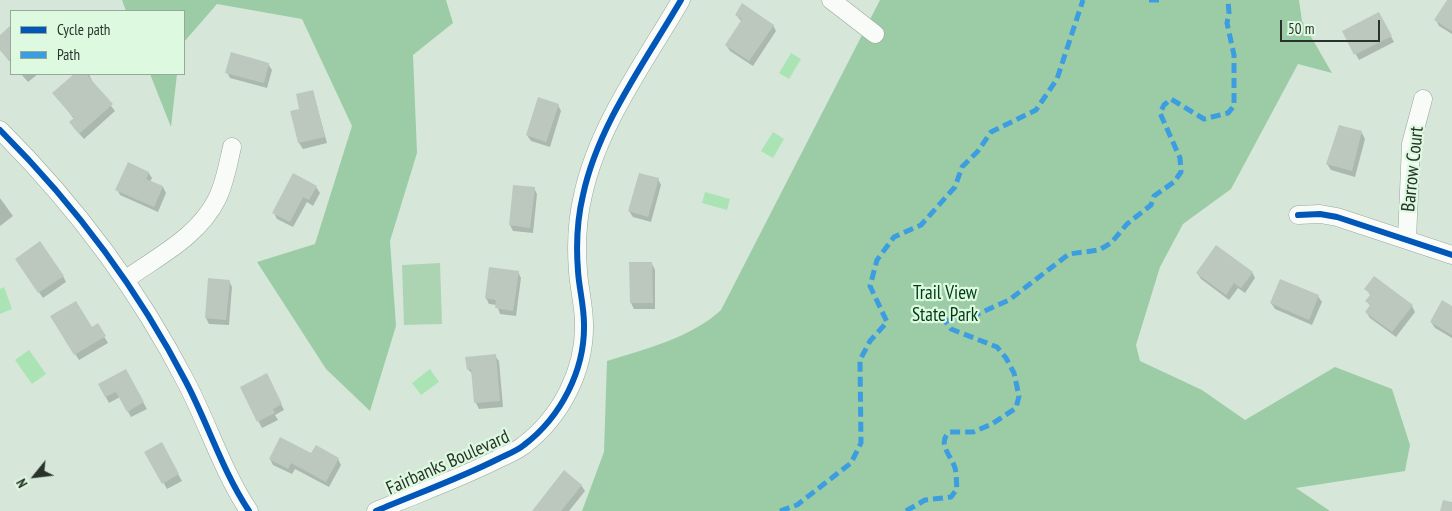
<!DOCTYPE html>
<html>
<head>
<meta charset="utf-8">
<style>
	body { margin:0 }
	#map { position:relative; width:1452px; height:511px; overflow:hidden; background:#d6e7d9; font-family:"PT Sans Narrow",sans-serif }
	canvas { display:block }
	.legend { position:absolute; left:10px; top:10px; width:175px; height:65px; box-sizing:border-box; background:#ddfae1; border:1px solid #95aa98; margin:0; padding:6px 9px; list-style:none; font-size:15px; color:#29332a }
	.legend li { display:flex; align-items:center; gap:10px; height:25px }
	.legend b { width:25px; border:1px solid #95aa98 }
	.north { position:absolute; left:10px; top:451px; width:50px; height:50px; -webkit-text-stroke:4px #ddfae1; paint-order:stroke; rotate:241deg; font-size:14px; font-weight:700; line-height:20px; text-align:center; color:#29332a }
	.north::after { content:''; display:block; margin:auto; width:18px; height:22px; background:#29332a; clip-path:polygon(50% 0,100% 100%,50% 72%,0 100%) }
	.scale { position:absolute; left:1280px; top:20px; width:100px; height:22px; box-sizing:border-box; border:2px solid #29332a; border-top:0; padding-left:6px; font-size:15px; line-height:18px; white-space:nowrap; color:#29332a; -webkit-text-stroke:4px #ddfae1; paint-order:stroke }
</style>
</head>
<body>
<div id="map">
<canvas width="1452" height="511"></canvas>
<ul class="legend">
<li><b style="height:6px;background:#0057b8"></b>Cycle path</li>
<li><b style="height:6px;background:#3d9de1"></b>Path</li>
</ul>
<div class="north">N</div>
<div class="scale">50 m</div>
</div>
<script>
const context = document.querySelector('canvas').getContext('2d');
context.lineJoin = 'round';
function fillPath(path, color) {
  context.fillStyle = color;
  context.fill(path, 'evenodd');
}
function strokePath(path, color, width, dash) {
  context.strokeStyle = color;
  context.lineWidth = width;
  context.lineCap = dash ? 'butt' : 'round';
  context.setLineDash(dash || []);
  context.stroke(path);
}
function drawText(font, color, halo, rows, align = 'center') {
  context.font = font + ' "PT Sans Narrow",sans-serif';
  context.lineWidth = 4.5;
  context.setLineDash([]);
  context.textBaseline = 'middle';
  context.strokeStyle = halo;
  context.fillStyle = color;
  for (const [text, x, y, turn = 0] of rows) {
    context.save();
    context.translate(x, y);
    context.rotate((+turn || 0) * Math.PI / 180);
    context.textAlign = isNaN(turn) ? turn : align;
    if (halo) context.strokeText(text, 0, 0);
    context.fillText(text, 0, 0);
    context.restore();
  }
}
fillPath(new Path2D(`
	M440,263L442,324L404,325L402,265Z`), '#acd4b3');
fillPath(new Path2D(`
	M122,0H446L453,23L413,55L417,153L390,241L396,326L370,411L326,369L257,262L315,244L352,126L302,19L217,4L184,42V11H126Z
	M880,0H1299L1302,21L1332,73L1298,64L1231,189L1183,224L1160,267L1136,345L1140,361L1202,390L1245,420L1335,367L1392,389L1410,445L1405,471L1296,488L1330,511H582L604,452L607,361C645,349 691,338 721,310Z
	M150,74H177L171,127Z`), '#9ccca5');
fillPath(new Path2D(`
	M791,53L801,59L789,79L779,73Z
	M773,132L784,139L773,158L761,151Z
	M705,192L730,199L727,210L702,203Z
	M4,287L12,309L0,314V289Z
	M29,350L46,374L32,384L15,360Z
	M430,369L439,382L421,395L412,383Z`), '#aae3b4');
fillPath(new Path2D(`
	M1448,0H1452V34L1439,26L1436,20Z
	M1379,14L1394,42L1359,60L1344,32Z
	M736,15L773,25L776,31L753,66L730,51L726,45L742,22Z
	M11,26V63L0,50V36Z
	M268,64L272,70L267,88L230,78L227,72Z
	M21,74H38L28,82Z
	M76,74H89L93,83L115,111L84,139L74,128V119L54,93Z
	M313,91L327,143L303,149L299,143L301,110Z
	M558,105L561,111L550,147L531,141L527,135Z
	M1340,127L1362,133L1365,139L1355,177L1331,170L1327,164Z
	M148,172L152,178L150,182L163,187L166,193L158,212L120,195L117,189Z
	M658,179L661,185L651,222L633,217L629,211Z
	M316,187L320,193L313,206L307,202L293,227L277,219L274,213Z
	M534,188L537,194L533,233L513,231L510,225Z
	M0,198L13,216L0,226Z
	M652,264L655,270V309H634L631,303Z
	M20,265L63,276L66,282L43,298Z
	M518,272L521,278L516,316L500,314L497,305L489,304L486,298Z
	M1252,272L1255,278L1245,293L1238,288L1229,300L1201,279L1197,273Z
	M229,281L232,287L229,325L209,324L206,318Z
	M1366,289L1412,306L1415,312L1396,337L1370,318L1366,312L1370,306L1367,301L1371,296Z
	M1318,296L1322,302L1312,325L1275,309L1271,303Z
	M1452,307V338L1435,328L1431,322Z
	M52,317L91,329L97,325L108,343L79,360Z
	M495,356L499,361L503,407L479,409L476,403L473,375L468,369Z
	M125,370L147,409L131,417L120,397L109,403L99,385Z
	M269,381L284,410L275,415L278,420L262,428L241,388Z
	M161,444L182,481L167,489L146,452Z
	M312,455L338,459L341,465L329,487L295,469L292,474L273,465L270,459Z
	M581,485L585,491L569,511H539Z`), '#0003');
fillPath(new Path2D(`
	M1447,0H1452V31L1434,20Z
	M742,3L774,25L749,61L725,45L742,19L735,15Z
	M1379,12L1392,36L1354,55L1342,31Z
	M11,25V62L0,50V35Z
	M231,52L269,63L264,83L225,73Z
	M74,74H86L113,104L79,134L69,122L74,118L52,93Z
	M313,90L325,137L298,143L290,111L299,109L296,94Z
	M538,97L559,104L546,142L526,135Z
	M1339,125L1362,131L1352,171L1326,164Z
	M128,162L149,172L146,179L163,186L154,207L115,190Z
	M293,173L317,186L309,200L303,197L290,222L272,213Z
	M639,173L659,178L648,217L628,211Z
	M513,185L535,187L530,228L509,225Z
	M40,241L64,276L38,293L15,259Z
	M1216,245L1253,272L1241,288L1234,283L1226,295L1196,273Z
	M629,262H652L653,303H630Z
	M489,267L519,271L513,311L495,308L496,300L485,298Z
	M1374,276L1413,305L1392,332L1365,312L1370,305L1365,301L1371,294L1364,289Z
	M208,278L230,280L226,320L205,318Z
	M1280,279L1319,295L1309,320L1270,303Z
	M1442,300L1452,306V335L1430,322Z
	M76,301L92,327L98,323L106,336L74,355L50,316Z
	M496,354L500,401L474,403L471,369L467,370L465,357Z
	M126,369L144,402L127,412L116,392L105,397L98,384Z
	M267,373L282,404L273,409L275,413L257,422L240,387Z
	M280,437L311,453L316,445L339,458L326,482L291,463L288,469L269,459Z
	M162,442L179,474L162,484L144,452Z
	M564,470L582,485L561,511H532Z
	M1443,500L1452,502V511H1440Z`), '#bcc8be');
const minor = new Path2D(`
	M831,0L875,34
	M0,130C74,204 138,289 186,382C208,424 223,472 249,511
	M1298,215L1320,214L1337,217L1452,255
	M1407,240L1411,144L1423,99
	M125,280C158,256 198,237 217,199C225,183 228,164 232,147
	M376,511C416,494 458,479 498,459C506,455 517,451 524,445C561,417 585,370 584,324C584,306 579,288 578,271C576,246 577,220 583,195C598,125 645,62 681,0`);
strokePath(minor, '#99a69b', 19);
strokePath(minor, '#f9fbf9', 18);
strokePath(new Path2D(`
	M1149,0H1162
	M780,511L797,505L851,463L861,443L860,360L870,341L887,322L870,286L877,260L894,237L921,225L955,187L962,167L978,151L991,132L1036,110L1057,79L1083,0
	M906,511L925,500L951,497L957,489C956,482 957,475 955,468C951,455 937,444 949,432H973L992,424L1016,408L1019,396L1014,373L1006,358L997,347L951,329L945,321L978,314L1009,300L1069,254L1099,250L1111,243L1127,224L1151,205L1154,196L1174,182L1181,172L1180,158L1160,113L1164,105L1171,99L1204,119L1228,113L1234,106V55L1227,23L1229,13L1228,0`), '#3d9de1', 5, [10, 5]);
strokePath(new Path2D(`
	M0,130C74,204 138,289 186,382C208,424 223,472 249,511
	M1298,215L1320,214L1337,217L1452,255
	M376,511C416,494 458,479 498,459C506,455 517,451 524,445C561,417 585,370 584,324C584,306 579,288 578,271C576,246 577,220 583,195C598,125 645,62 681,0`), '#0057b8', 6);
drawText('19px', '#29332a', '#ddfae1', [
	["Barrow Court",1413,169,-84],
	["Fairbanks Boulevard",448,463,-24]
]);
drawText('19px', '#013b15', '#ddfae1', [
	["Trail View",945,294],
	["State Park",945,316]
]);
</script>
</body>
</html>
